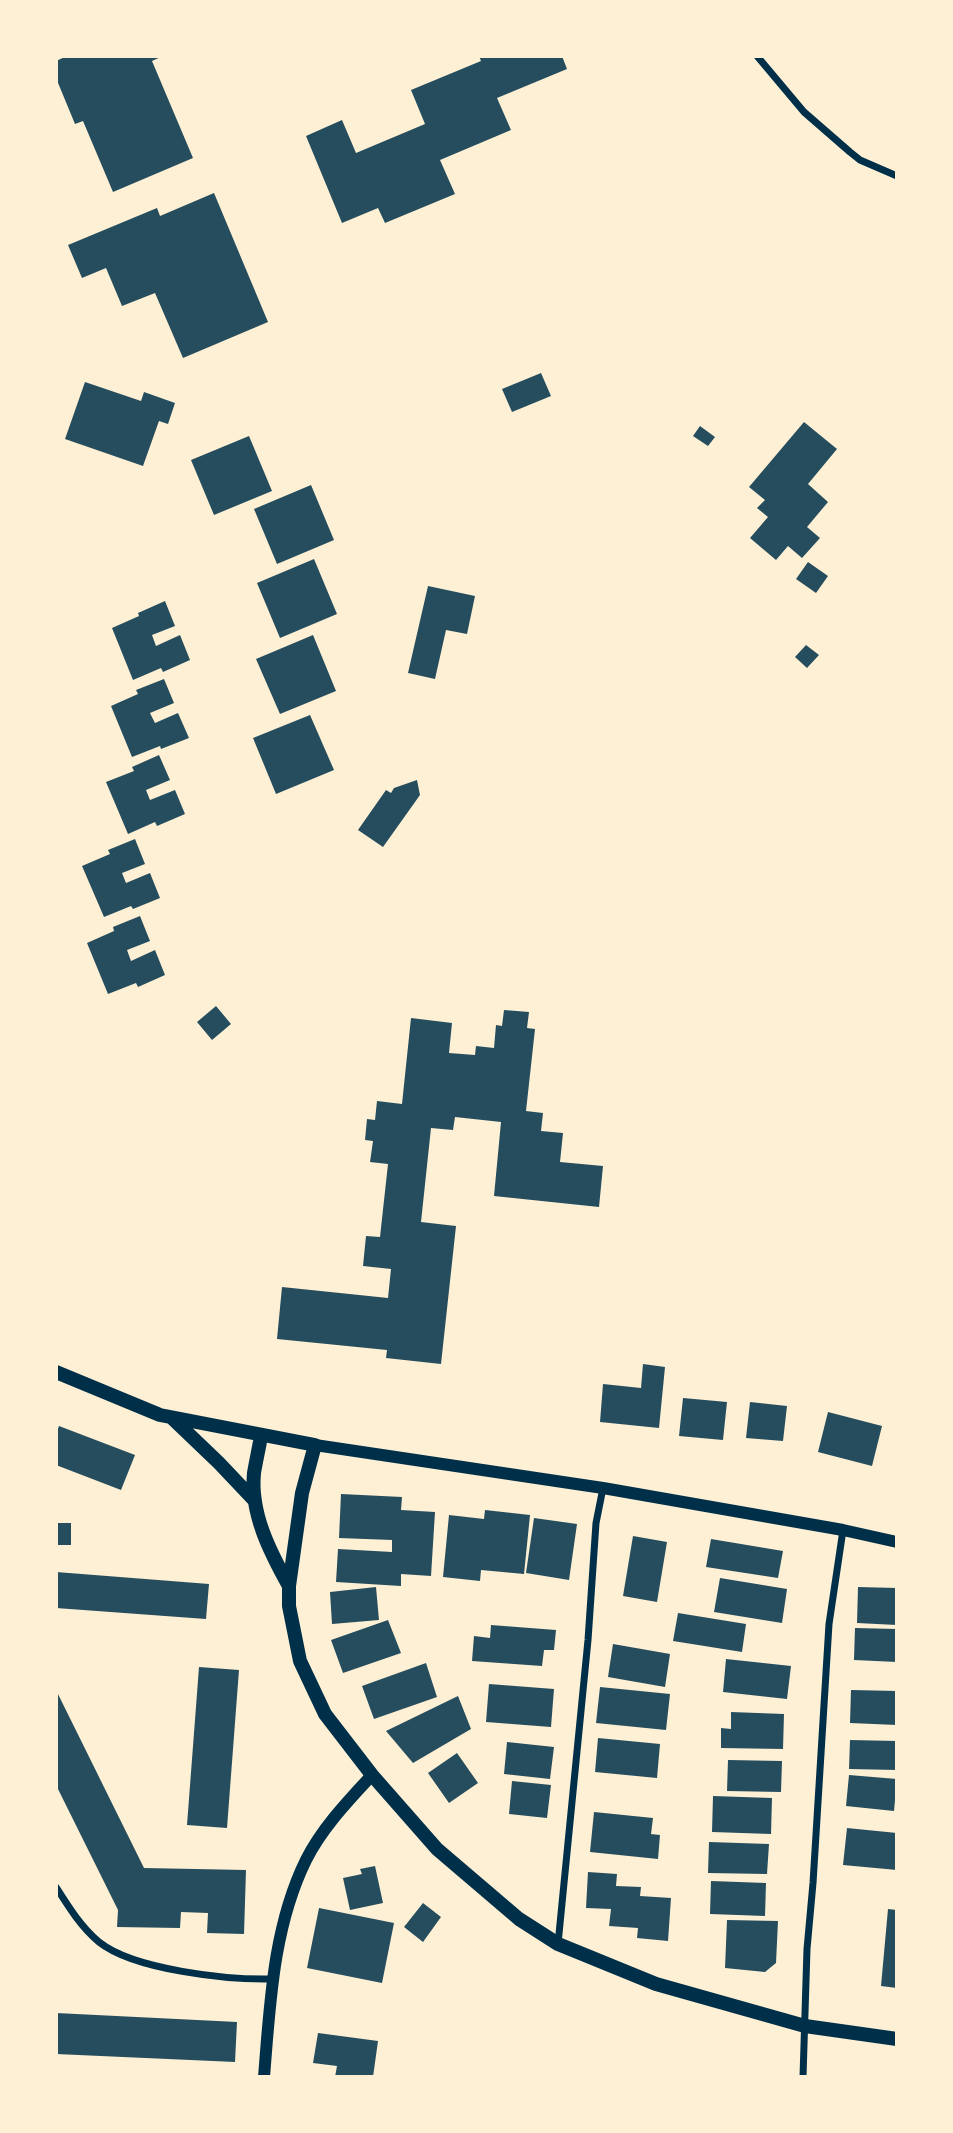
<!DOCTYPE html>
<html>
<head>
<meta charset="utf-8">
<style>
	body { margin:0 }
	#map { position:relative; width:953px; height:2133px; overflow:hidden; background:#fdf0d5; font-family:Lato,sans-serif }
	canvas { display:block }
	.frame { position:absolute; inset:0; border:58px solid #fdf0d5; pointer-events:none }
</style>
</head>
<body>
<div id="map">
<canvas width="953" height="2133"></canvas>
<div class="frame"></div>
</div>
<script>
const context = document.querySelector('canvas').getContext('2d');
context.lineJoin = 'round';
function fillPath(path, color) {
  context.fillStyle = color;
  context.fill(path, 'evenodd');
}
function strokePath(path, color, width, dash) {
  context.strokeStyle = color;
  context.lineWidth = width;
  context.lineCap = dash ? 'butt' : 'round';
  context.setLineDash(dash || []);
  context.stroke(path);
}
fillPath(new Path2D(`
	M67,56H163L152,61L193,158L113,192L83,121L75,124L56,78V61Z
	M479,56H562L567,69L497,98L511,130L440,160L455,194L385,223L378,208L342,223L306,136L342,120L356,153L425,124L411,90L481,61Z
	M214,193L268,322L183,358L155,293L122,306L106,268L82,278L68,245L157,208L160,216Z
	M541,373L551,396L512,412L502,389Z
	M85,382L141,401L144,392L175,403L168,424L159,421L143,466L65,439Z
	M804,422L837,449L808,484L828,502L807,527L820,538L802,558L788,546L776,560L750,538L768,517L757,508L765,500L749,487Z
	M700,426L715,437L708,446L693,436Z
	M249,436L272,491L214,515L191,460Z
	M311,485L334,540L277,564L254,509Z
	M314,559L337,614L280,638L257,583Z
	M808,562L828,576L816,593L796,579Z
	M428,586L475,596L467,634L446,630L435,679L408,673Z
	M165,601L175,626L152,635L156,646L180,635L190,660L163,672L161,668L133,680L112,628L139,616L138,613Z
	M313,635L336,691L280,714L256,659Z
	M806,645L819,655L807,668L795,657Z
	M164,679L174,703L150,713L155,723L178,713L189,738L161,749L160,746L132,757L111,706L138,694L136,690Z
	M310,715L334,770L276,794L253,738Z
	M159,755L170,780L146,790L150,800L175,790L185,814L157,826L155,822L128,834L106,782L134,771L132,767Z
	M417,780L420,795L383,847L358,830L386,790L391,793L394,788Z
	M135,839L145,864L122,873L126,883L150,873L160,898L133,909L131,906L104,917L82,866L110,854L108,850Z
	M140,916L150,941L127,950L131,961L155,950L165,975L138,987L136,983L108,994L87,943L114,931L113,927Z
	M216,1006L231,1024L212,1040L197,1022Z
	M504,1010L529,1012L527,1028L535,1029L526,1111L543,1113L541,1131L563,1133L560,1162L603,1166L599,1207L494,1196L501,1122L455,1117L453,1130L431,1128L421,1222L456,1226L441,1364L386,1358L387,1350L277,1339L282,1287L388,1298L391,1269L363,1266L366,1236L380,1237L388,1164L370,1162L373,1141L365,1140L367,1119L375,1120L377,1101L402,1104L411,1018L452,1023L449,1053L475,1055L476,1046L494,1048L496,1025L502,1026Z
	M643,1364L665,1367L659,1428L600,1422L603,1384L641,1388Z
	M683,1398L727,1402L723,1440L679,1436Z
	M750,1402L787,1406L783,1441L746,1438Z
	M828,1412L882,1426L872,1466L818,1452Z
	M59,1426L135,1455L121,1490L56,1465V1434Z
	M341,1494L402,1497L401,1510L435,1512L431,1576L401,1574V1586L336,1582L338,1549L392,1552V1540L339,1538Z
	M485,1510L530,1515L524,1574L481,1570L480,1581L443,1577L449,1515L484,1519Z
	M534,1518L577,1524L569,1580L526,1573Z
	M56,1523H71V1545H56Z
	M633,1536L667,1542L657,1602L623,1596Z
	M711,1539L783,1551L778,1578L706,1567Z
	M56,1572L209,1584L206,1619L56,1608Z
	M720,1578L787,1589L782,1623L714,1612Z
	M376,1587L379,1620L332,1624L330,1592Z
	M858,1587L897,1588V1625L857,1623Z
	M678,1613L746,1624L742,1652L673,1641Z
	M388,1620L401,1653L343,1673L331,1640Z
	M491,1625L556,1630L554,1650H544L542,1666L472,1661L474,1636L490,1638Z
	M855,1628L897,1629V1662L854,1660Z
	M613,1644L670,1654L665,1687L608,1677Z
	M726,1659L791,1666L787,1699L723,1692Z
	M426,1663L437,1697L374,1719L362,1686Z
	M199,1667L239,1670L227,1828L187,1825Z
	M489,1684L554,1689L551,1727L486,1722Z
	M600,1687L670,1694L666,1730L596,1723Z
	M56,1690L144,1868L246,1870L244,1934L207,1933L208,1913L181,1912L180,1928L117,1927L118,1910L56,1785Z
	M851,1690L897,1691V1725L850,1723Z
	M458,1696L471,1729L413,1763L386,1731Z
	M731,1712L784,1714L783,1749L721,1748V1728L731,1729Z
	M598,1738L660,1744L657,1778L595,1772Z
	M850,1740L897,1741V1770L849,1769Z
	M507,1742L554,1747L550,1779L504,1774Z
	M457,1753L478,1783L449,1803L428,1773Z
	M728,1760L782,1761L781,1792L727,1791Z
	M849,1775L897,1779L894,1811L846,1806Z
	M512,1781L551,1785L547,1818L509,1814Z
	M713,1796L772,1798L771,1834L712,1832Z
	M594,1812L653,1818L651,1834L660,1835L658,1859L590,1852Z
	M847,1828L897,1833V1870L843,1865Z
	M709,1842L769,1844L767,1874L708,1873Z
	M375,1866L383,1903L350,1910L343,1878L362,1874L360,1869Z
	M588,1872L617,1874L616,1886L641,1887L640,1896L671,1898L668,1941L637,1938L638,1928L609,1926L611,1909L586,1908Z
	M711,1881L766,1883L765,1916L710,1914Z
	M423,1903L441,1917L423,1942L404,1927Z
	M319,1908L394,1923L382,1983L307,1968Z
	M888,1909L897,1910V1988L881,1986Z
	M727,1920L778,1921L776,1963L765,1972L725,1968Z
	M56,2013L237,2022L235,2062L56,2054Z
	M318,2033L378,2041L373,2077H335L337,2066L313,2063Z`), '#264d5e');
strokePath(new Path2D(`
	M757,56L804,112L850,152L860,160L897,176
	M56,1887C68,1906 81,1927 99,1942C134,1970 228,1980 272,1979
	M558,1944L588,1640L596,1523L603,1488
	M803,2077L807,1949L813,1883L829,1624L843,1530`), '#003049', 7);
strokePath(new Path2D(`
	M315,1445L603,1488L843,1530L897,1542
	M264,2077C270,2004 273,1927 306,1860C322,1828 348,1801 372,1775`), '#003049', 12);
strokePath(new Path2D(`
	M56,1372L160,1415L315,1445L302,1493L289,1586V1606L300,1661L325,1714L372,1775L437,1849L519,1919L558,1944L656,1984L805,2026L897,2039
	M172,1418L219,1463L255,1501
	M261,1436C259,1448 256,1461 254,1473C250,1513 270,1552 289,1586`), '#003049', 14);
</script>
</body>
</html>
